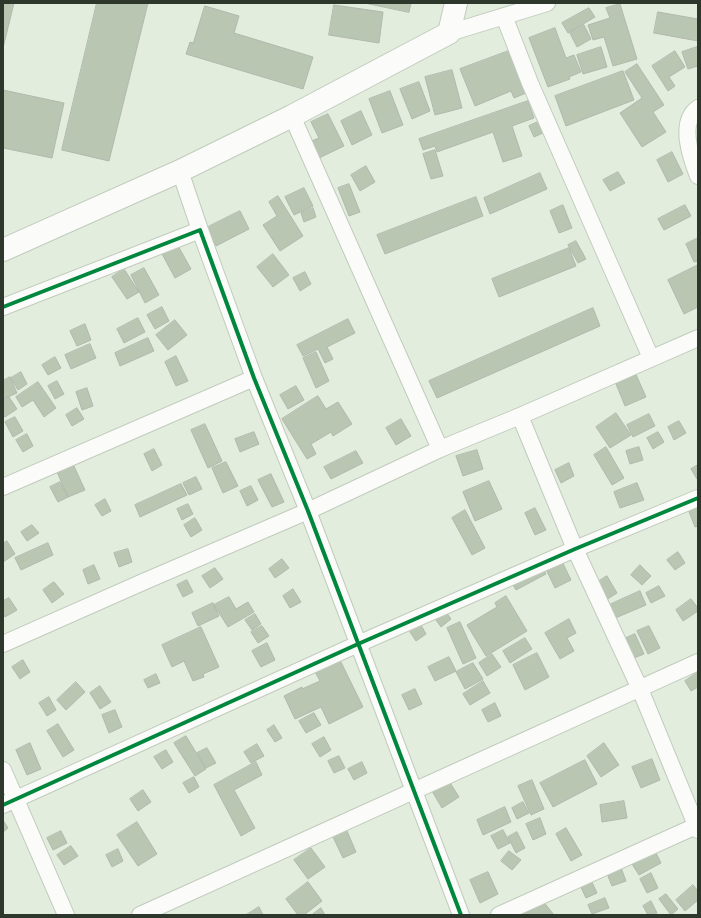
<!DOCTYPE html>
<html>
<head>
<meta charset="utf-8">
<style>
	body { margin:0 }
	#map { position:relative; width:701px; height:918px; overflow:hidden; background:#e2eddd; font-family:"Space Grotesk",sans-serif }
	canvas { display:block }
	.frame { position:absolute; inset:0; border:4px solid #2e372b; pointer-events:none }
</style>
</head>
<body>
<div id="map">
<canvas width="701" height="918"></canvas>
<div class="frame"></div>
</div>
<script>
const context = document.querySelector('canvas').getContext('2d');
context.lineJoin = 'round';
function fillPath(path, color) {
  context.fillStyle = color;
  context.fill(path, 'evenodd');
}
function strokePath(path, color, width, dash) {
  context.strokeStyle = color;
  context.lineWidth = width;
  context.lineCap = dash ? 'butt' : 'round';
  context.setLineDash(dash || []);
  context.stroke(path);
}
const building = new Path2D(`
	M3,3H14L3,48Z
	M97,3H148L109,161L62,150Z
	M365,3H411L409,12Z
	M620,4L637,59L613,66L604,37L593,40L588,25L610,18L606,8Z
	M334,5L383,12L379,43L329,35Z
	M205,6L239,16L234,33L313,57L303,89L186,54L190,42L193,43Z
	M589,8L595,17L568,33L562,23Z
	M658,12L698,19V41L654,33Z
	M584,25L591,39L577,47L570,33Z
	M555,28L566,58L574,55L581,72L569,77L570,79L548,87L529,38Z
	M601,47L607,67L583,74L577,55Z
	M697,47L698,52V66L688,69L682,52Z
	M514,49L531,91L514,98L511,91L475,106L460,69Z
	M675,51L685,67L669,77L675,86L668,91L652,66Z
	M637,64L664,105L653,112L666,132L642,147L620,113L642,98L625,72Z
	M452,70L462,108L435,115L425,77Z
	M623,71L634,100L566,126L555,96Z
	M419,82L430,111L412,119L400,89Z
	M3,90L64,103L52,158L3,148Z
	M390,91L403,125L382,133L369,99Z
	M528,101L534,118L512,126L522,156L503,162L493,132L437,152L435,146L423,150L419,139Z
	M361,111L372,135L352,145L341,121Z
	M328,114L344,146L317,159L309,142L319,138L311,122Z
	M540,121L545,132L534,137L529,126Z
	M435,150L443,176L431,179L423,154Z
	M672,152L683,174L668,182L657,160Z
	M366,166L375,182L360,191L351,175Z
	M618,172L625,183L610,191L603,180Z
	M540,173L547,189L490,214L484,198Z
	M349,184L360,212L349,216L338,188Z
	M304,188L313,206L294,215L285,197Z
	M278,196L303,236L280,251L263,225L277,216L269,202Z
	M476,197L483,216L385,254L377,235Z
	M563,205L572,228L559,233L550,211Z
	M685,205L691,216L664,230L658,219Z
	M313,208L316,217L304,222L301,213Z
	M240,211L249,229L216,246L206,228Z
	M698,238V261L694,262L686,244Z
	M576,241L586,259L578,263L568,245Z
	M177,244L191,269L175,278L161,252Z
	M569,248L576,266L499,297L492,279Z
	M273,254L289,275L273,287L257,267Z
	M698,265V307L684,314L668,280Z
	M144,268L159,295L145,303L131,275Z
	M124,269L139,292L127,299L112,277Z
	M305,272L311,284L300,291L293,278Z
	M162,307L169,321L155,329L147,315Z
	M593,308L600,326L437,398L429,381Z
	M138,318L145,332L124,343L117,329Z
	M348,319L355,333L327,347L333,359L325,363L318,349L303,356L297,345Z
	M175,320L187,335L168,350L156,335Z
	M85,324L91,340L77,346L70,331Z
	M148,338L154,351L120,366L115,353Z
	M90,344L96,358L71,369L65,355Z
	M316,352L329,381L316,388L303,358Z
	M176,356L188,381L176,386L165,362Z
	M55,357L61,368L48,375L42,365Z
	M634,370L646,397L625,406L614,379Z
	M21,372L27,384L18,390L11,378Z
	M10,377L17,393L3,399V381Z
	M57,381L64,394L55,399L48,386Z
	M38,382L56,408L44,417L33,400L22,407L16,397Z
	M296,386L304,400L288,409L280,395Z
	M87,388L93,406L82,410L76,392Z
	M318,396L326,409L338,402L352,424L333,436L331,432L311,444L316,454L307,459L282,419Z
	M9,397L17,409L5,417L3,415V401Z
	M77,408L84,419L72,426L66,415Z
	M616,413L631,435L610,448L596,427Z
	M649,414L655,426L633,437L627,425Z
	M15,417L23,431L13,437L5,422Z
	M401,419L411,436L396,445L386,428Z
	M679,421L686,433L674,440L668,427Z
	M205,424L222,461L208,468L191,430Z
	M254,432L259,444L240,452L235,439Z
	M658,432L664,442L653,449L647,438Z
	M27,434L33,446L23,452L16,440Z
	M606,447L624,478L612,485L594,455Z
	M639,447L643,460L630,464L626,451Z
	M154,449L162,465L152,471L144,454Z
	M477,450L483,469L463,476L456,456Z
	M356,451L363,463L331,479L324,467Z
	M226,462L238,486L223,493L212,468Z
	M569,463L574,476L561,483L555,470Z
	M73,464L85,490L68,497L57,472Z
	M698,465V479H697L691,469Z
	M271,474L284,502L272,507L258,480Z
	M196,477L202,489L189,495L183,483Z
	M489,481L502,509L475,521L463,492Z
	M60,482L68,497L58,502L50,487Z
	M637,483L644,500L620,508L614,492Z
	M181,484L187,495L140,517L135,505Z
	M251,486L258,500L247,506L240,491Z
	M698,498V526L695,527L686,504Z
	M105,499L111,511L102,516L95,505Z
	M188,504L193,514L182,520L177,509Z
	M535,508L546,530L535,535L525,513Z
	M465,510L485,548L472,555L452,518Z
	M195,518L202,530L191,537L184,525Z
	M32,525L39,533L27,541L21,532Z
	M7,541L15,554L3,562V544Z
	M48,543L53,555L21,570L15,558Z
	M128,549L132,562L119,567L114,553Z
	M678,552L685,563L675,570L667,560Z
	M558,553L571,580L555,588L542,561Z
	M282,559L289,568L275,578L269,569Z
	M539,562L546,574L516,590L509,578Z
	M94,565L100,579L88,584L83,570Z
	M640,565L651,576L642,585L631,575Z
	M215,568L223,579L210,588L202,576Z
	M607,576L617,593L606,600L596,583Z
	M187,580L193,592L183,597L177,585Z
	M54,582L64,594L52,603L43,590Z
	M659,586L665,596L651,603L646,593Z
	M293,589L301,602L290,608L283,596Z
	M640,591L646,605L613,619L607,606Z
	M506,596L527,631L486,656L467,625L497,607L495,603Z
	M229,597L236,609L248,602L254,612L228,627L214,605Z
	M9,598L17,610L5,617L3,614V601Z
	M691,599L698,608V611L683,621L676,610Z
	M213,603L219,616L198,626L192,613Z
	M443,608L451,619L441,627L433,616Z
	M255,614L261,624L252,630L245,620Z
	M569,619L576,633L567,638L574,651L560,659L545,633Z
	M460,622L476,658L463,664L447,628Z
	M421,625L426,634L416,641L410,632Z
	M262,626L269,636L258,643L251,632Z
	M649,626L660,648L648,654L637,631Z
	M201,627L219,667L203,674L204,677L193,681L184,661L172,667L162,645Z
	M635,634L644,654L634,658L626,638Z
	M525,638L532,649L510,663L503,651Z
	M267,643L275,660L261,667L252,651Z
	M537,653L549,677L525,690L513,665Z
	M492,654L501,667L487,676L479,663Z
	M338,656L363,707L329,724L321,707L295,719L284,696L302,687V689L320,681L313,668Z
	M449,657L456,671L435,681L428,667Z
	M23,660L30,672L20,679L12,667Z
	M473,663L483,679L465,689L456,672Z
	M698,672V687L691,691L685,681Z
	M156,674L160,683L148,688L144,680Z
	M483,681L490,693L470,705L463,694Z
	M76,682L85,692L66,710L57,700Z
	M100,686L111,702L100,709L90,693Z
	M415,689L422,704L409,710L402,695Z
	M49,697L56,710L47,716L39,703Z
	M495,703L501,716L488,722L482,710Z
	M115,710L122,727L109,733L102,715Z
	M314,713L321,725L306,733L299,721Z
	M58,724L74,750L63,757L47,731Z
	M274,725L282,738L275,742L267,730Z
	M186,736L206,769L195,776L174,743Z
	M324,737L331,750L320,757L312,744Z
	M30,743L41,769L27,775L16,750Z
	M604,743L619,765L601,777L587,756Z
	M257,744L264,756L251,763L244,752Z
	M207,748L216,763L206,768L197,753Z
	M166,750L173,762L162,769L154,757Z
	M339,756L345,768L334,773L328,761Z
	M652,759L660,780L641,788L632,767Z
	M585,760L597,784L553,807L540,783Z
	M256,762L262,775L234,790L255,828L241,836L214,785Z
	M362,762L367,773L354,780L348,769Z
	M194,777L199,787L189,793L183,783Z
	M532,780L544,809L531,815L518,786Z
	M449,781L459,797L442,808L432,791Z
	M143,790L151,802L138,811L130,799Z
	M624,801L627,818L602,822L600,805Z
	M523,802L529,813L517,819L512,808Z
	M505,807L511,822L483,835L477,820Z
	M540,818L546,834L533,840L526,824Z
	M3,820L8,828L3,832Z
	M137,822L157,854L138,866L117,835Z
	M566,828L582,855L571,861L556,834Z
	M503,830L510,843L498,849L491,836Z
	M61,831L67,843L53,850L47,838Z
	M347,831L356,852L343,858L333,837Z
	M517,832L525,848L516,853L508,837Z
	M71,846L78,856L64,865L57,855Z
	M311,848L325,867L308,879L294,860Z
	M118,849L123,861L112,867L106,855Z
	M509,851L521,860L512,870L501,861Z
	M655,851L661,863L639,875L632,864Z
	M620,865L626,881L612,886L606,871Z
	M488,872L498,894L480,903L470,880Z
	M651,873L658,888L647,893L640,879Z
	M591,880L597,893L586,898L580,885Z
	M308,882L322,901L304,915H298L286,899Z
	M693,885L698,891V900L685,911L676,900Z
	M666,894L678,909L671,915L659,899Z
	M539,896L554,915H515Z
	M605,898L609,908L592,914L588,905Z
	M651,901L657,913L653,915H648L643,906Z
	M259,907L263,915H246Z
	M321,908L325,915H312Z`);
fillPath(building, '#b8c6b2');
strokePath(building, '#b0b9ad', 1);
const street = new Path2D(`
	M504,16L530,83L651,358
	M449,33L547,3
	M698,108C678,122 691,158 698,176
	M292,116L440,449
	M180,171L200,230
	M3,307L200,230L254,378L308,511L461,915
	M520,416L575,549L640,689L698,830
	M3,487L254,378
	M3,644L143,582L308,511L440,449L520,416L698,338
	M3,770L66,915
	M3,805L358,644L575,549L698,498
	M140,915L698,662
	M499,915L696,826`);
const secondary = new Path2D(`
	M3,250L180,171L292,116L449,33L456,3`);
strokePath(street, '#c1cbbd', 18);
strokePath(secondary, '#c1cbbd', 24);
strokePath(street, '#fbfcfa', 16);
strokePath(secondary, '#fbfcfa', 22);
strokePath(new Path2D(`
	M3,307L200,230L254,378L308,511L461,915
	M3,805L358,644L575,549L698,498`), '#00873e', 4);
</script>
</body>
</html>
